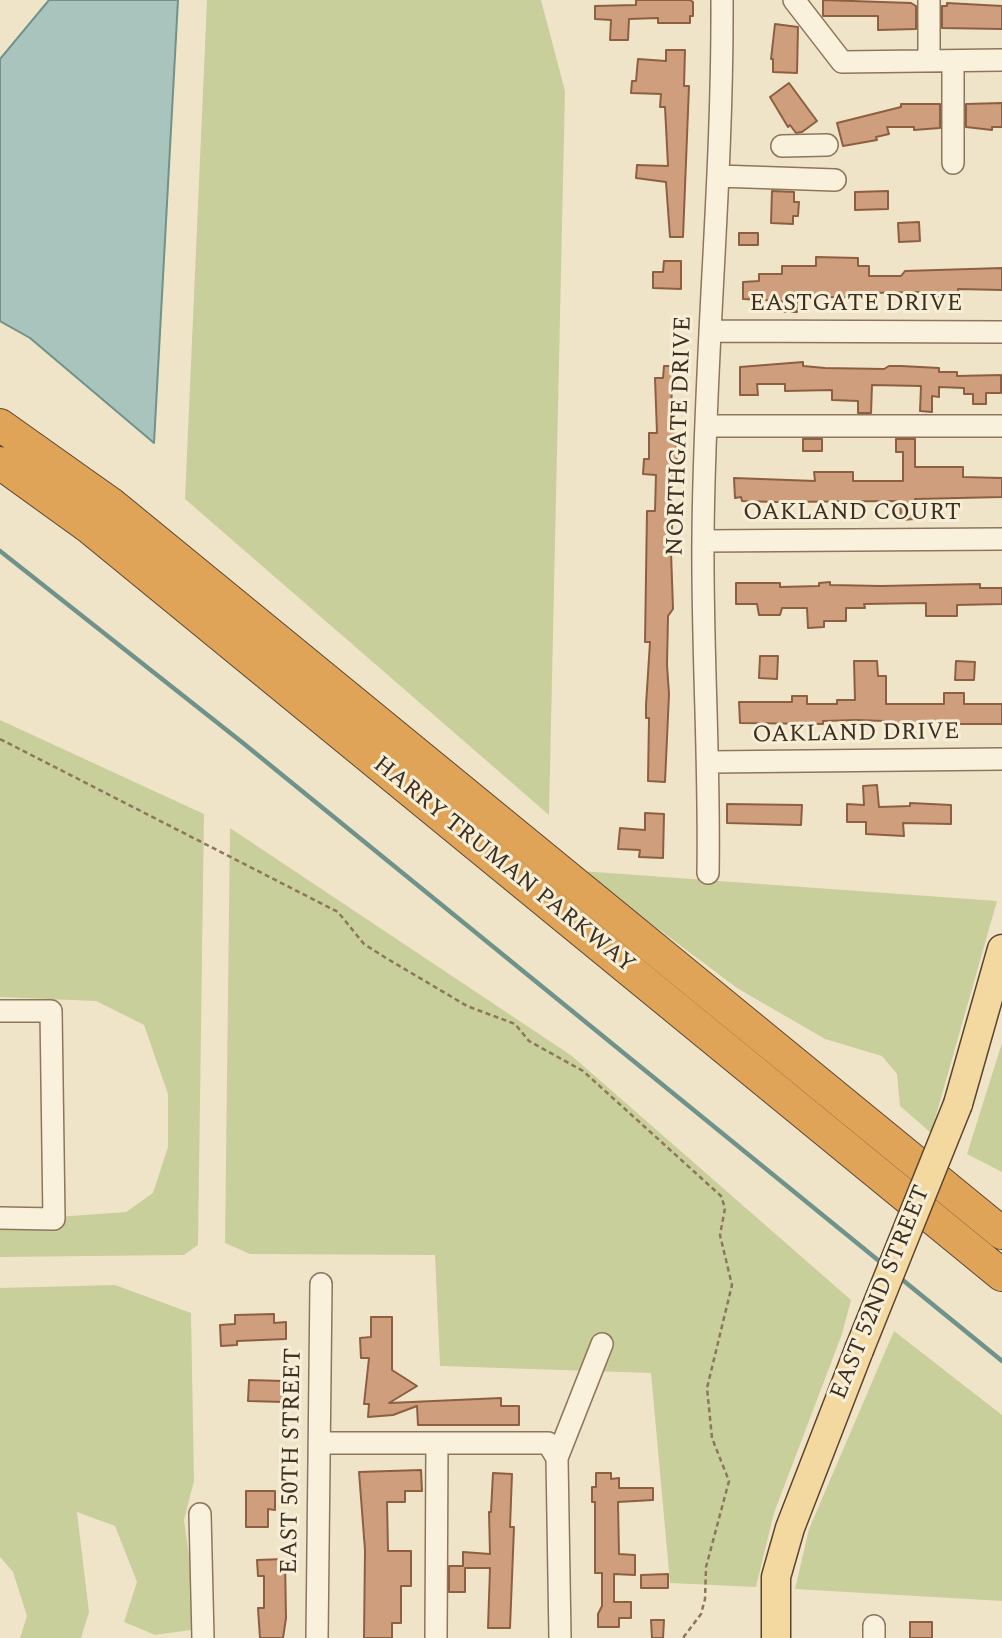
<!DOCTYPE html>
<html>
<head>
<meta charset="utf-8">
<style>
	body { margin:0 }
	canvas { display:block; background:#f0e4c8 }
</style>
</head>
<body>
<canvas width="1002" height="1638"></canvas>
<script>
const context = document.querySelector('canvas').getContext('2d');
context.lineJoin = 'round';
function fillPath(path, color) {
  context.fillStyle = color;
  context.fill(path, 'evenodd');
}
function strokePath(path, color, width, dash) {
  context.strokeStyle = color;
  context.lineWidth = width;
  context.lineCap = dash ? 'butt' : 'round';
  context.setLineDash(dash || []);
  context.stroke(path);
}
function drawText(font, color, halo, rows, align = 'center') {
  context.font = font + ' Spectral,serif';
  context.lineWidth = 6;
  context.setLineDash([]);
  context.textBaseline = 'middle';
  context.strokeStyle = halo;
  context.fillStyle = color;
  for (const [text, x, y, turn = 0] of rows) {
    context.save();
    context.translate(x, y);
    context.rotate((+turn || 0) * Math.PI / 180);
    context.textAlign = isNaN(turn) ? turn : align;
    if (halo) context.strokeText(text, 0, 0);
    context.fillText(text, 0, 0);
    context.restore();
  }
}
fillPath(new Path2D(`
	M207,0H541L565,91L549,815L185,499Z
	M0,720L204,814L198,1245L184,1255L0,1257V1221L126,1212L153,1193L168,1147V1094L144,1025L96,1001L0,997Z
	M230,828L572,1056L851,1300L842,1334L774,1513L756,1587L670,1583L651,1373L440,1366L435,1255L250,1254L225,1243Z
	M581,871L997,901L931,1133L900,1106L897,1074L882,1056L825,1039L737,988Z
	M1002,1043V1172L967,1154Z
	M115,1285L191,1313L194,1481L184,1520L193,1585L191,1630L155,1635L124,1622L137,1582L115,1526L77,1512L89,1612L81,1638H20L27,1616L13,1572L0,1557V1288Z
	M894,1331L1002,1415V1601L795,1589L809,1529Z`), '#c9cf9b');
const water = new Path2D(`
	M49,0H178L154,443L30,338L0,321V59Z`);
fillPath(water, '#a9c4bc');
strokePath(water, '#6f938a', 2);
strokePath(new Path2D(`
	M0,551L243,743L884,1265
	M899,1277L1002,1361`), '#6f938a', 4.5);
const building = new Path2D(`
	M636,0H690L693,2V16H690V23H658V18L629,19L628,40H610L611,20L595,19V6L636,5Z
	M823,0L911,3L916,6V29L878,30V16H823Z
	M947,3L1002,6V29L942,28V6H947Z
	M775,24L798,27L797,73L773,72V59H771Z
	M666,50H685L684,86H689L683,237H670L666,182L636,178L637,165L668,166L665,107H660L661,94L631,93L632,81H636L638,59L666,61Z
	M789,83L817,121L802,132L796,133L790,125L788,127L770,97Z
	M1002,103V127H992V130L966,127V104Z
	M901,104H940V128L914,130V127H887L889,134L876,137L877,140L843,146L837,123L901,107Z
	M772,191L794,192V202H799L798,216H793V224L771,223Z
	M888,191V209L855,210V192Z
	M919,222L920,241L899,242L898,223Z
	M739,233H758V245H739Z
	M816,257L858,258V266H869V276H901L905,271L1002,268V290L958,289V294L945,296L932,297L924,292L869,293L860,294L859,298L797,296V312H783V301L743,299V282L759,281V274H782V266H816Z
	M664,261H681V289L653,288V272H663Z
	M803,362V366L825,368L884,369L889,366H901L939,368V372H957V376L1001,375V393H986V404H973V394H964V388L939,387V397L932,396V412L920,411L921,386L872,385L871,413H858V401L832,400V390L785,391V384H757L758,395H740V367Z
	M664,366H677L676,383H672L671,415H675L677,463V477H674L671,552L673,609L668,616L667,665L669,694L665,782L648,781L649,718H646V705L650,642H645L647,511H655L656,475L643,474L644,459H649V433H657L655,378H663Z
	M803,439H822V451H803Z
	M896,439H915V467H963V477L1002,478V497L915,499V519L901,520L900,501L775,502L742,501L741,497L735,498L734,478L815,481L814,472H853V481H903V452H896Z
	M830,582V585L881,586L980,584V588H1002V604L957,605V616H926V603L864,604L865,608H846V621H824V627L808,628L807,608H782L780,615H759L757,604H736V583H780V587L819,586V583Z
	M760,656H778L777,679L759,678Z
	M854,661H877L878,676H886V704H944V693H964V704H1002V724H884V721L857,720L823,721V724L740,723L739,702H792V696H807V704H837V700H855Z
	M956,661L975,662L974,680H955Z
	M877,785L879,807L910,806V803L951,805V824L903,823L904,836L866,834V822H847V804L864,805L863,786Z
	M727,804L802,805L801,825L727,823Z
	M645,813L664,814L663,858L639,857L640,850L618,849L620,828L645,830Z
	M274,1314V1323L286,1322V1339L237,1341V1345L221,1346L220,1325L235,1324V1315Z
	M371,1317H392V1370L417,1386L389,1403L501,1398V1406H519V1425H418L417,1406L393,1415L368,1417L369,1404H364L369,1358H361L360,1338L371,1337Z
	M249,1380L284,1381L283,1402L248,1401Z
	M421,1470L422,1491H405V1502H387L388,1551H411V1586H401V1623H392V1638H364L365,1550L359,1472Z
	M493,1473L512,1474L510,1527H514L510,1628H488L490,1568H465V1592H449V1566H463V1552L490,1554L489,1512H491Z
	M596,1473H611V1479L619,1478V1488H653V1500L618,1502L619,1554L635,1555V1575L614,1574V1602H631V1618H619V1627H598V1614L602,1606V1573H595V1502H592V1487H596Z
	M246,1491H275V1510L268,1509V1527H246Z
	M285,1559L286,1618L283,1638H260L258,1608H264V1576H258L257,1560Z
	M668,1574V1588H641V1575Z
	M651,1620H664L663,1638H652Z
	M910,1622H932V1638H910Z`);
fillPath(building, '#cf9f7d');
strokePath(building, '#8d5f41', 2);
const minor = new Path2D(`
	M794,0L842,62L1002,60
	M929,0V61
	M782,146L827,145
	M953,163V61
	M719,176L835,180
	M710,331L1002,332
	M707,426H1002
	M703,541L1002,539
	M710,762L1002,759
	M708,873C710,762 702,651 703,539C704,359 723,180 722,0
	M0,1011H51L54,1219L0,1218
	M320,1443H548L557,1458
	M200,1514L203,1638
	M317,1638L321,1284
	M436,1638L437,1443
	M560,1638L557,1458L602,1344
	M874,1638V1626`);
const major = new Path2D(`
	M958,1104L1002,949
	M776,1638V1577L790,1528L859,1350`);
const highway = new Path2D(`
	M0,425L110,503L1002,1233
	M0,463L90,528L1002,1275`);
strokePath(minor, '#8d765c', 24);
strokePath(major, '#5b4430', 31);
strokePath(highway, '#5b4430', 34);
strokePath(new Path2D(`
	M0,739L338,912L364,944L386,958L467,1006L515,1024L529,1041L583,1071L721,1196L725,1208L720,1235L732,1285L707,1388L712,1438L729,1481L706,1567L705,1599L701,1614L683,1638`), '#8d765c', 2.5, [5, 3.5]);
strokePath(minor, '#faf1dc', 21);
strokePath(major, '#f3d9a0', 28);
strokePath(highway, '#e0a458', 32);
const majorBridge = new Path2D(`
	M859,1350L958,1104`);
strokePath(majorBridge, '#5b4430', 31, []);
strokePath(majorBridge, '#f3d9a0', 28);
drawText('24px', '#3d2e20', '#f7eed8', [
	["EASTGATE DRIVE",856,305],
	["NORTHGATE DRIVE",681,436,-88],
	["OAKLAND COURT",852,514],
	["OAKLAND DRIVE",856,735,-1],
	["HARRY TRUMAN PARKWAY",503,866,39],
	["EAST 52ND STREET",882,1293,-68],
	["EAST 50TH STREET",293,1461,-89]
]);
</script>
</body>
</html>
